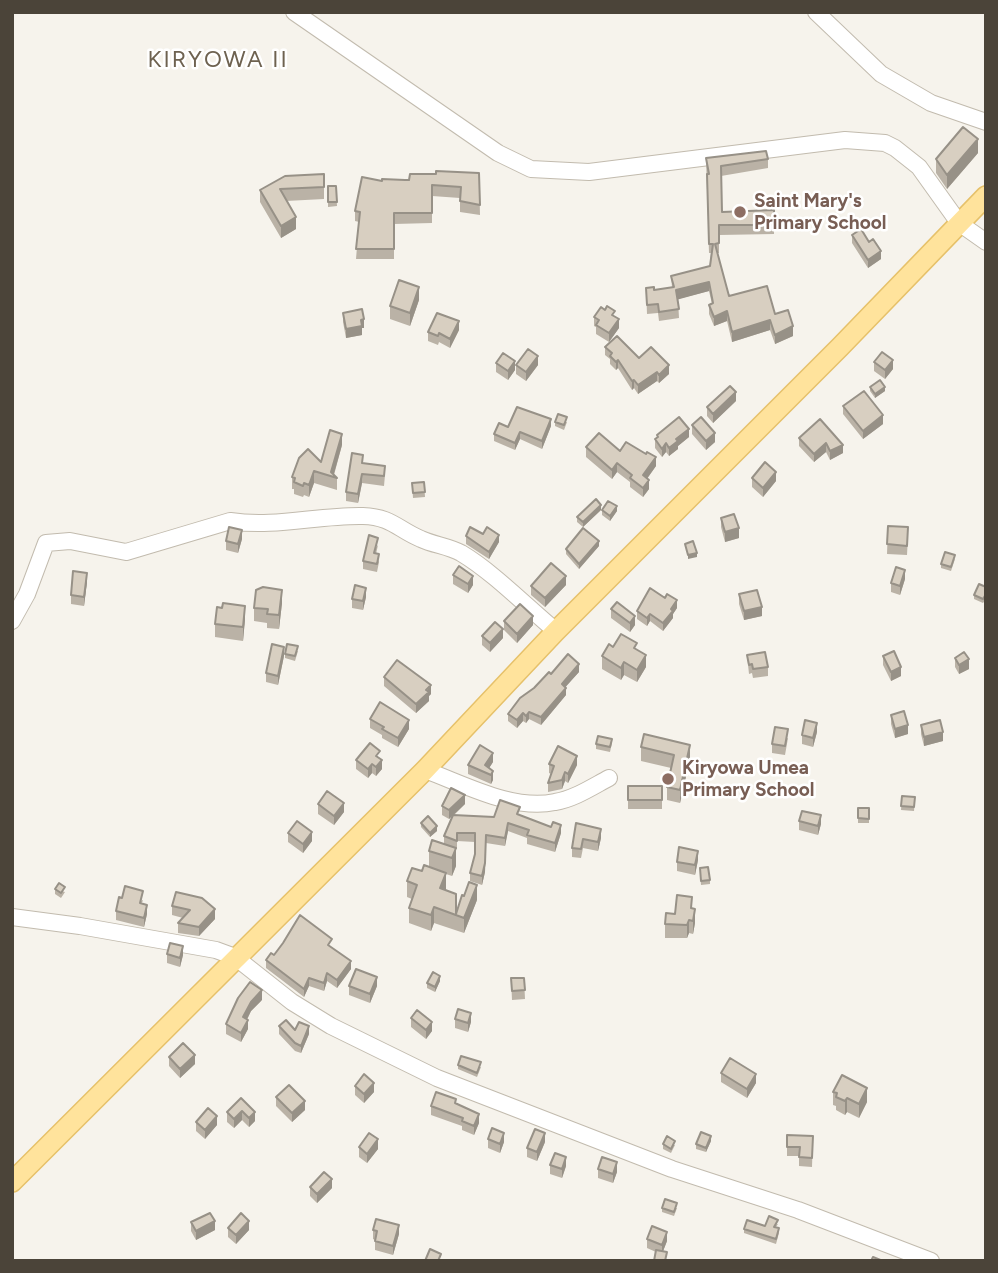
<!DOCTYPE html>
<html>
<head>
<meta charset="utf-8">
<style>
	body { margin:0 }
	#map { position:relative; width:998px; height:1273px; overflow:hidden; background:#f6f3ec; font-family:Figtree,sans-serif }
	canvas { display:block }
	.frame { position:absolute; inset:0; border:14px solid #4b4439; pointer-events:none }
</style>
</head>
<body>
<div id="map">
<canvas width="998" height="1273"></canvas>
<div class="frame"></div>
</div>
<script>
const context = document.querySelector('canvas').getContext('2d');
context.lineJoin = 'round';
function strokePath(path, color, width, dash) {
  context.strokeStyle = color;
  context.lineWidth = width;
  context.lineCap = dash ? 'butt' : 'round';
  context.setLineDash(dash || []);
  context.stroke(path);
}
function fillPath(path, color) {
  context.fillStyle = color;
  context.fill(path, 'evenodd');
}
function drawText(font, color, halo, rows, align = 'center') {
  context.font = font + ' Figtree,sans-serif';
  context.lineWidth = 5;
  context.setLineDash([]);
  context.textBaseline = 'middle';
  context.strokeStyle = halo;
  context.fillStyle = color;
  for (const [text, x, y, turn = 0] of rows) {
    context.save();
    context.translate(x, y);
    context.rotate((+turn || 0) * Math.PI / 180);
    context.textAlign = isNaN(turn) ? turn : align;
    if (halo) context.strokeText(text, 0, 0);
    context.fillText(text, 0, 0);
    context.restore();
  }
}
const minor = new Path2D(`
	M294,12L498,153L531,169L589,172L845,140L885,143L895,148L919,167L959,223L986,242
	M816,12L881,74L931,103L986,122
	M12,621L27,594L46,543L70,541L126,552L230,521C275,528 318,515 363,516C392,517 397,529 421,539C434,545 448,546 461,553C493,572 527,607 556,631
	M425,770C464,784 512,811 555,802C574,799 592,787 609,778
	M12,917L80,926L216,950L235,957L292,1002L331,1026L437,1078L672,1169L798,1210L931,1261`);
const major = new Path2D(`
	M12,1182L425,770L556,631L840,347L986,196`);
strokePath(minor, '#c2bbae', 18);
strokePath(major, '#e6c16a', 22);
strokePath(minor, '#fff', 16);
strokePath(major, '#ffe39c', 19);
fillPath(new Path2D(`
	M978,153L947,189L936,173V159Z
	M706,158L768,159V168L721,176L722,212L774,210V234L719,235V253H717L729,296L775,314L793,336L775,344L770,330L732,342L727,321L714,326L709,314V305L712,304L709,291L678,299L679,318L659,321L658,313L647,314L646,288L654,290L672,287L671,276L710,266L711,253H709Z
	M479,173L480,215L460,212V198L432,196V223L394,224V259H356L359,222L355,221V211L382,181L405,180L436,174Z
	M324,174V199L286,201L296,229L281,238L260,202V190Z
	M328,186H336L337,206L328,207Z
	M852,235L869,242L881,259L868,268L852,243Z
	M419,300L410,326L390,319V306Z
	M343,313L364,328H362V335L346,338L343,322Z
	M594,317L619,328L609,342L596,334V327L594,326Z
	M459,330L450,348L439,342L438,345L428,341V332Z
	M605,347L639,358L669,374L659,383L657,381L638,394L634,388L632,390L618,368L616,370L610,364V359L605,355Z
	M874,362L893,369L885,379L874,371Z
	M496,363L515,370L508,380L496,372Z
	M516,365H538L526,381L516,374Z
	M870,387L885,391L875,398L870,391Z
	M736,401L713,423L707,416V407Z
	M843,406L883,424L863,439L843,414Z
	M820,419L843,453L830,460L826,452L814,462L799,446V438Z
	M555,422H567L564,430L555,426Z
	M692,425L715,442L706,450L692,434Z
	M551,426L542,449L520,439L515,450L494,441V434L508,427Z
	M657,435L689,437L678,446V449L669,456L666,452L662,457L655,448V439L657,438Z
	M342,445L334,475L337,478V490L314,483L309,497L304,495L303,497L294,494V489H292V477L321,462Z
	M586,447L620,451L656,466L647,479L649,489L643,497L630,487V482L617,472L612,479L586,457Z
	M363,464L385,475L384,486L362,483L358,503L346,501V492Z
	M752,478L776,481L763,497L752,487Z
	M424,482L425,497L413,498L412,483Z
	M601,510L583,527L577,522V517Z
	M602,510L617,511L610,521L602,515Z
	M721,518L739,538L725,542L721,527Z
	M888,526L908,536L907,555L887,554Z
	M466,536L499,542L489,559L466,544Z
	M242,539L238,553L226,550V541Z
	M378,545L376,554L379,562L377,572L363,569V561Z
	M599,546L579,569L566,554V549Z
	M955,559L951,571L941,568V564Z
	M453,575L473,585L468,593L453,584Z
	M905,579L900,595L891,592V583Z
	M87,582L84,606L71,604V595Z
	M566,585L545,607L531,595V586Z
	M986,587V599L983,603L974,599V595Z
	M739,594L762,616L744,620L739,604Z
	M366,597L363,610L352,608V599Z
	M282,603L279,629L267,628V623L254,621V608Z
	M222,608L245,619L243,641L215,637V624Z
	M677,608L673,614V618L663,631L650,621L647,626L637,619V611Z
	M611,609L635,625L630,632L611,618Z
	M504,621L533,625L517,643L504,630Z
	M482,636L503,638L490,652L482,645Z
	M637,650L646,667L637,682L624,675L621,680L602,669V656Z
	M298,651L295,661L285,658V654Z
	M747,655L768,667V676L753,678L752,673L749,674Z
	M284,656L278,685L266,682V673Z
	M883,656L901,676L891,681L883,665Z
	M955,658L969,669L959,674L955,667Z
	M579,672L565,687L566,695L541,725L529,719L526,723L523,721L517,728L508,721V714L534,688L551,674Z
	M384,677L431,694L429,696V701L416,713L384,686Z
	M891,715L908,734L895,738L891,724Z
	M370,719L409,729L398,747L382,738V735L370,728Z
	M921,725L943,741L924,746L921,734Z
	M817,732L813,747L802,744V735Z
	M788,738L785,755L772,753V744Z
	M612,743L610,752L596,749V744Z
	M641,747L690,759L680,803L667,800V787L671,768L641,761Z
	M380,759L382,769L376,776L372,773L368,778L356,769V760Z
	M493,762L489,768L493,780L491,784L468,774V765Z
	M549,764L577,765L568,783L565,781L562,789L548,792V783L551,774L549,773Z
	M628,786H662V809H628Z
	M902,796L915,797L914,811L901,810Z
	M318,804L344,812L334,825L318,814Z
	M465,804L454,815L494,817L520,815L561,833L555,852L527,844V838L508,831L505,846L486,843L485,872L482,885L470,881V873L475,854V842L457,841V849H456V866L452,876L446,874L445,890L456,914L477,900L464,933L434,923L431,931L409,923V908L412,899L407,897V881L429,867V851L444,844V836L453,815L449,819L442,815V806Z
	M858,808H869V823H858Z
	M799,821L821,824L818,835L799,830Z
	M421,823L437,831L430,837L421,827Z
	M576,823L601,838L598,851L583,848L581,858L572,857V848Z
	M288,833L312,841L303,853L288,842Z
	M698,860L695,875L677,871V862Z
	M700,872L710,880V884L701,885Z
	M55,889L65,892L61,898L55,894Z
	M202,898L215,919L199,936L178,933V923L183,918L172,915V906Z
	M143,900L142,903L147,914L144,927L116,920V911Z
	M692,909L695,923L693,934L689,933L687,938H665V924L675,914Z
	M332,947L351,969L337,988L327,981L324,991L309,986L304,997L266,968V960L274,955Z
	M167,954L183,955L180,967L167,963Z
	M511,978H524L525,999L512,1000Z
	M440,981L435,992L427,988V983Z
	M349,986H377L370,1003L349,995Z
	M262,1000L251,1011L247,1020L248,1029L241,1042L226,1034V1024Z
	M411,1018L432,1031L426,1039L411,1027Z
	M455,1019L471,1022L468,1032L455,1028Z
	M279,1026L309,1034L301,1053L295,1051L279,1034Z
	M169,1057L195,1064L180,1078L169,1066Z
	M458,1065L481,1067L477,1077L458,1069Z
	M721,1073L756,1083L747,1098L721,1082Z
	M355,1086L374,1092L364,1103L355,1095Z
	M833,1092L867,1102L859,1118L847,1112L845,1115L836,1110V1106L833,1105Z
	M276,1097L305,1110L292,1122L276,1106Z
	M241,1098L255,1121L249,1127L242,1120L234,1128L227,1122V1112Z
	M456,1103L479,1123L474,1135L462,1130V1126L431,1115V1106Z
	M196,1122L217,1125L205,1139L196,1131Z
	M787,1135L813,1136L812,1167L799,1166V1156H787Z
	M488,1139L504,1142L500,1153L488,1148Z
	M711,1141L706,1152L696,1149V1144Z
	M545,1142L537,1161L527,1157V1148Z
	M663,1144L675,1145L671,1153L663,1149Z
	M359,1147L378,1149L367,1163L359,1157Z
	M550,1165L566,1166L562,1178L550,1174Z
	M598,1169L617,1172L613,1183L598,1178Z
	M310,1187L332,1188L317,1203L310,1196Z
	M662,1208H677L674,1216L662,1212Z
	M191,1222L215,1230L196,1240L191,1231Z
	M778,1224L776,1227L779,1233L776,1244L744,1233V1229Z
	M228,1228L249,1230L236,1244L228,1237Z
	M373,1230L399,1234L393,1255L375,1250V1240L373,1239Z
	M647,1239L667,1241L663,1251L667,1261L656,1252L647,1248Z`), '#bab2a6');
fillPath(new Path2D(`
	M978,139V153L947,189V175Z
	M296,217V229L281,238V226Z
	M881,251V259L868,268V260Z
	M709,282V291L676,300V290Z
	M419,287V300L410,326V313Z
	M727,311V321L714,326V317Z
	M364,319V328H362V335L346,338V329L361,320Z
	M619,319V328L609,342V333Z
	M770,320V330L732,342V332Z
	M459,321V330L450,348V339Z
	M793,326V336L775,344V335Z
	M538,356V365L526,381V372Z
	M618,360V368L616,370V362Z
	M893,360V369L885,379V370Z
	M515,361V370L508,380V371Z
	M669,365V374L659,383V375Z
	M657,372V381L638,394V385Z
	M634,380V388L632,390V381Z
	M885,387V391L875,398V394Z
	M736,392V401L713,423V414Z
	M883,415V424L863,439V431Z
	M551,419V426L542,449V441Z
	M689,429V437L678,446V449L669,456V448L676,439Z
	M520,432V439L515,450V443Z
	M715,433V442L706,450V441Z
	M342,434V445L333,477L331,472Z
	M666,443V452L662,457V449Z
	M826,443V452L814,462V454Z
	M843,445V453L830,460V451Z
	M656,457V466L643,484V475Z
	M617,463V472L612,479V470Z
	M314,471V483L309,497V485Z
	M776,472V481L763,497V488Z
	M362,474V483L358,503V494Z
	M649,480V489L643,497V488Z
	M601,505V510L583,527V522Z
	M617,506V511L610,521V516Z
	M739,528V538L725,542V532Z
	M242,530V539L238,553V544Z
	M499,535V542L489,559V552Z
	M599,541V546L579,569V564Z
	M697,553V557L688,559V555Z
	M905,570V579L900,595V586Z
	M87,573V582L84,606V597Z
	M473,576V585L468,593V584Z
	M566,576V585L545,607V598Z
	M366,588V597L363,610V601Z
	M282,590V603L279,629V615Z
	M677,600V608L673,614V618L663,631V623Z
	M245,606V619L243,641V627Z
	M762,607V616L744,620V611Z
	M650,614V621L647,626V618Z
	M533,616V625L517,643V634Z
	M635,616V625L630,632V623Z
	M503,629V638L490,652V643Z
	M284,647V656L278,685V676Z
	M646,655V667L637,682V670Z
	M969,659V669L959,674V665Z
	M624,662V675L621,680V668Z
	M579,664V672L562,691V684Z
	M901,667V676L891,681V672Z
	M431,685V694L429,696V701L416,713V704Z
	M566,688V695L541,725V717Z
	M529,712V719L526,723V716Z
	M523,713V721L517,728V720Z
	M409,720V729L398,747V738Z
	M817,723V732L813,747V738Z
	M908,725V734L895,738V729Z
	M943,732V741L924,746V737Z
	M690,745V759L680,803V790Z
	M493,753V762L486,773L485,765Z
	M577,756V765L568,783V774Z
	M382,760V769L376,776V767Z
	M372,764V773L368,778V769Z
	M493,771V780L491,784V775Z
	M565,772V781L562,789V780Z
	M465,795V804L449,819V810Z
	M344,803V812L334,825V816Z
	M821,815V824L818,835V826Z
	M508,823V831L505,846V838Z
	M561,825V833L555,852V843Z
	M437,826V831L430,837V833Z
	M601,829V838L598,851V842Z
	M312,832V841L303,853V844Z
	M486,835L485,872L482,885V876Z
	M456,848V866L452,876V858Z
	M698,851V860L695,875V865Z
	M446,873V889L440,904V888Z
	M477,885V900L464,933V918Z
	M147,905V914L144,927V918Z
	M434,907V923L431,931V915Z
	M215,909V919L199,936V927Z
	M695,909V923L693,934V921Z
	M689,920V933L687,938V925Z
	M183,946V955L180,967V958Z
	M351,961V969L337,988V980Z
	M327,973V981L324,991V983Z
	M440,976V981L435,992V987Z
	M377,977V986L370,1003V994Z
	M309,978V986L304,997V989Z
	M262,990V1000L251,1011L243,1027V1017L251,1002Z
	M471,1013V1022L468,1032V1023Z
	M248,1020V1029L241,1042V1033Z
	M432,1022V1031L426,1039V1030Z
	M309,1026V1034L301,1053V1046Z
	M195,1055V1064L180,1078V1069Z
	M756,1074V1083L747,1098V1089Z
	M374,1083V1092L364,1103V1094Z
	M867,1088V1102L859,1118V1104Z
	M847,1098V1112L845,1115V1101Z
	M305,1101V1110L292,1122V1113Z
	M242,1111V1120L234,1128V1119Z
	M255,1112V1121L249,1127V1118Z
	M479,1114V1123L474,1135V1126Z
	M217,1116V1125L205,1139V1130Z
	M504,1133V1142L500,1153V1144Z
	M545,1133V1142L537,1161V1152Z
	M711,1136V1141L706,1152V1148Z
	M378,1139V1149L367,1163V1154Z
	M566,1157V1166L562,1178V1169Z
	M617,1162V1172L613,1183V1174Z
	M332,1179V1188L317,1203V1194Z
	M215,1221V1230L196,1240V1231Z
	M249,1221V1230L236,1244V1235Z
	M399,1225V1234L393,1255V1246Z
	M667,1232V1241L662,1254V1245Z`), '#979187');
const building = new Path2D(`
	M963,127L978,139L947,175L936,159Z
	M766,151L768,159L721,166L722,212L774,210V225H719V243L715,244L729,296L767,286L775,314L788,310L793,326L775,335L770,320L732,332L727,311L714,317L709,305L713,303L709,282L676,290L679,309L659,312L658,304L647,305L646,288L654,287V290L674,287L671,276L710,266L713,244H709L707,174H709L706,158Z
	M436,171L479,173L480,205L460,201L461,187L432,185V213H394V249H356L360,212L355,211L362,177L382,181V179L405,180H409L410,174H436Z
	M324,174V187L280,189L296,217L281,226L260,190L285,176Z
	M328,186H336L337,202H328Z
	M861,229L869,242L873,239L881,251L868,260L852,235Z
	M399,280L419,287L410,313L390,306Z
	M607,306L615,311L612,315L619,319L609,333L596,325L599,320L594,317L601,307L605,310Z
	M362,309L364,319L361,320L362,326L346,329L343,313Z
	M437,313L459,321L450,339L439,333L438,336L428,332Z
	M617,336L639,358L651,347L669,365L659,375L657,372L638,385L634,380L632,381L618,360L616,362L610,356L612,353L605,347Z
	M528,349L538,356L526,372L516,365Z
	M882,352L893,360L885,370L874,362Z
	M503,353L515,361L508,371L496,363Z
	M880,380L885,387L875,394L870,387Z
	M730,386L736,392L713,414L707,407Z
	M864,391L883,415L863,431L843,406Z
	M517,407L551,419L542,441L520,432L515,443L494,434L499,423L508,427Z
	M558,414L567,417L564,425L555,422Z
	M679,417L689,429L676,439L678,441L669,448L666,443L662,449L655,439L658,437L657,435Z
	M701,417L715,433L706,441L692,425Z
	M820,419L843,445L830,451L826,443L814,454L799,438Z
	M330,430L342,434L331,472L337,478L314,471L309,485L304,483L303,486L294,482L295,478L292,477L299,458L308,449L321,462Z
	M599,433L620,451L626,442L646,454L647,452L656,457L643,475L649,480L643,488L630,478L632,475L617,463L612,470L586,447Z
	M352,453L363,455L362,463L385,466L384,476L362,474L358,494L346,492Z
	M765,462L776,472L763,488L752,478Z
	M424,482L425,492L413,493L412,483Z
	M596,499L601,505L583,522L577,517Z
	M608,501L617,506L610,516L602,510Z
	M734,514L739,528L725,532L721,518Z
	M888,526L908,527L907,546L887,544Z
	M229,527L242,530L238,544L226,541Z
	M470,527L483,534L487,527L499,535L489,552L466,536Z
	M583,528L599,541L579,564L566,549Z
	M369,535L378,538L374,553L379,554L377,564L363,561Z
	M693,541L697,553L688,555L685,544Z
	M945,552L955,555L951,567L941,564Z
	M551,563L566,576L545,598L531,586Z
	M459,566L473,576L468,584L453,575Z
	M896,567L905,570L900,586L891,583Z
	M73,571L87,573L84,597L71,595Z
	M979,584L986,587V594L983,599L974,595Z
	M355,585L366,588L363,601L352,599Z
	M263,587L282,590L279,615L267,614L268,609L254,608L256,590Z
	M650,588L665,598L667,594L677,600L671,609L673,611L663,623L650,614L647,618L637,611Z
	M757,590L762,607L744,611L739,594Z
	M617,602L635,616L630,623L611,609Z
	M223,603L245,606L243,627L215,624L217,607L222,608Z
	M520,604L533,616L517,634L504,621Z
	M495,622L503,629L490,643L482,636Z
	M621,634L637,643L634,648L646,655L637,670L624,662L621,668L602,656L609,644L613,647Z
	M272,644L284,647L278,676L266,673Z
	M287,644L298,646L295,656L285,654Z
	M894,651L901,667L891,672L883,656Z
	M765,652L768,667L753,669L752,664L749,665L747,655Z
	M964,652L969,659L959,665L955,658Z
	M568,654L579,664L562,684L566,688L541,717L529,712L526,716L523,713L517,720L508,714L520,698L534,688L549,672L551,674Z
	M397,660L431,685L426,690L429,692L416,704L384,677Z
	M380,702L409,720L398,738L382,729L384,727L370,719Z
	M904,711L908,725L895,729L891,715Z
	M805,720L817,723L813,738L802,735Z
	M940,720L943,732L924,737L921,725Z
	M775,727L788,729L785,746L772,744Z
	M644,734L690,745L680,790L667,787L674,755L641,747Z
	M598,736L612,739L610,747L596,744Z
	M370,743L380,751L376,756L382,760L376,767L372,764L368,769L356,760Z
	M480,745L493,753L485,765L493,771L491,775L468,765Z
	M558,746L577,756L568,774L565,772L562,780L548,783L554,766L549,764Z
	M628,786H662V800H628Z
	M451,788L465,795L449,810L442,806Z
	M327,791L344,803L334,816L318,804Z
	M902,796L915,797L914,807L901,806Z
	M500,800L520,807L517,814L551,827L553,822L561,825L555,843L527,835L529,830L508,823L505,838L486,835L485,863L482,876L470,873L475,854V833H457V841L444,836L453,815L494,817Z
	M858,808H869V819L858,818Z
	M802,811L821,815L818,826L799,821Z
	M428,816L437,826L430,833L421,823Z
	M297,821L312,832L303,844L288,833Z
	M576,823L601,829L598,842L583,839L581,849L572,848Z
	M432,840L456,848L452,858L429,851Z
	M679,847L698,851L695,865L677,862Z
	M424,865L446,873L440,888L456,894V914L462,895L464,896L469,882L477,885L464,918L434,907L431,915L409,908L417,885L407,881L412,868L422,871Z
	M708,867L710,880L701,881L700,868Z
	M59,883L65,887L61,893L55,889Z
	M125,886L143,891L140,903L147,905L144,918L116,911L119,897L122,898Z
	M176,892L202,898L215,909L199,927L178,923L190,910L172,906Z
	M677,895L692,897L691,908L695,909L693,921L689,920L687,925L665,924L666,913L675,914Z
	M300,915L332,939L328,945L351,961L337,980L327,973L324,983L309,978L304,989L266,960L271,953L274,955L283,943Z
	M170,943L183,946L180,958L167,954Z
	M356,969L377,977L370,994L349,986Z
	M433,972L440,976L435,987L427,983Z
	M511,978H524L525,990L512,991Z
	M250,982L262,990L251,1002L243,1017L248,1020L241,1033L226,1024L238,998Z
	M458,1009L471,1013L468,1023L455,1019Z
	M417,1010L432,1022L426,1030L411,1018Z
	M286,1020L295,1030L299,1022L309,1026L301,1046L295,1043L279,1026Z
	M183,1043L195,1055L180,1069L169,1057Z
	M461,1056L481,1062L477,1073L458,1065Z
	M730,1058L756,1074L747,1089L721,1073Z
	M364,1074L374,1083L364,1094L355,1086Z
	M842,1075L867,1088L859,1104L847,1098L845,1101L836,1097L837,1093L833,1092Z
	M289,1085L305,1101L292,1113L276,1097Z
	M436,1092L456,1099L455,1103L479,1114L474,1126L462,1121L463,1118L431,1106Z
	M241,1098L255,1112L249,1118L242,1111L234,1119L227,1112Z
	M208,1108L217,1116L205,1130L196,1122Z
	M492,1128L504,1133L500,1144L488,1139Z
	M535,1129L545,1133L537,1152L527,1148Z
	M701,1132L711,1136L706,1148L696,1144Z
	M369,1133L378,1139L367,1154L359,1147Z
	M787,1135L813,1136L812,1158L799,1157L800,1147H787Z
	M667,1136L675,1141L671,1149L663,1144Z
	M555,1153L566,1157L562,1169L550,1165Z
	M602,1157L617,1162L613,1174L598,1169Z
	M324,1172L332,1179L317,1194L310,1187Z
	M665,1199L677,1203L674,1212L662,1208Z
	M210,1213L215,1221L196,1231L191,1222Z
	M241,1213L249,1221L236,1235L228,1228Z
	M769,1216L778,1220L774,1227L779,1228L776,1239L744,1229L747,1220L765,1226Z
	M376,1219L399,1225L393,1246L375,1241L377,1231L373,1230Z
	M652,1226L667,1232L662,1245L647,1239Z
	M430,1249L441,1254L438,1261H425Z
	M656,1250L667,1252L665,1261H654Z
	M873,1257L883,1261H871Z`);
fillPath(building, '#d8cfc1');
strokePath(building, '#979187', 2);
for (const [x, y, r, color] of [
	[740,212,7,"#8d6e63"],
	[668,779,7,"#8d6e63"]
]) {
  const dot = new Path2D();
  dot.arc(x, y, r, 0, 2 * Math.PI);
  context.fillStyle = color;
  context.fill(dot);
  strokePath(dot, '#fff', 2.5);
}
drawText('bold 19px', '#785e54', '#fff', [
	["Saint Mary's",754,201],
	["Primary School",754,223],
	["Kiryowa Umea",682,768],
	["Primary School",682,790]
], 'left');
context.letterSpacing = '2px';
drawText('23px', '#6e6250', '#fff', [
	["KIRYOWA II",218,60]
]);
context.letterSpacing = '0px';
</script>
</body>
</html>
